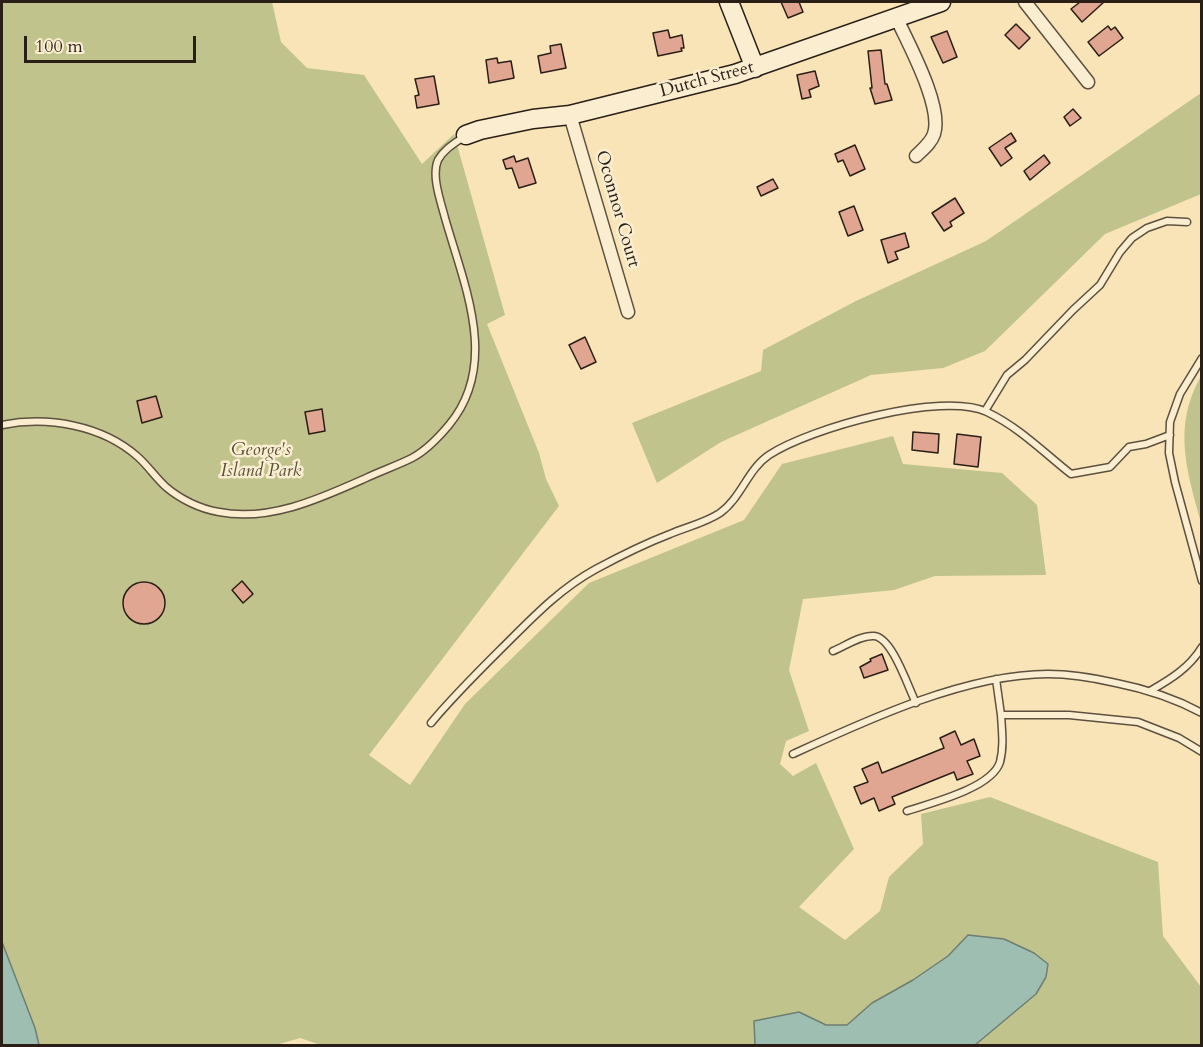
<!DOCTYPE html>
<html>
<head>
<meta charset="utf-8">
<style>
	body { margin:0 }
	#map { position:relative; width:1203px; height:1047px; overflow:hidden; background:#f8e4b7; font-family:Cardo,serif }
	canvas { display:block }
	.frame { position:absolute; inset:0; border:3px solid #291f17; pointer-events:none }
	.scale { position:absolute; left:24px; top:36px; width:172px; height:27px; box-sizing:border-box; border:3px solid #291f17; border-top:0; padding-left:8px; font-size:18px; line-height:21px; white-space:nowrap; color:#291f17; -webkit-text-stroke:4px #faedd0; paint-order:stroke }
</style>
</head>
<body>
<div id="map">
<canvas width="1203" height="1047"></canvas>
<div class="frame"></div>
<div class="scale">100 m</div>
</div>
<script>
const context = document.querySelector('canvas').getContext('2d');
context.lineJoin = 'round';
function fillPath(path, color) {
  context.fillStyle = color;
  context.fill(path, 'evenodd');
}
function strokePath(path, color, width, dash) {
  context.strokeStyle = color;
  context.lineWidth = width;
  context.lineCap = dash ? 'butt' : 'round';
  context.setLineDash(dash || []);
  context.stroke(path);
}
function drawText(font, color, halo, rows, align = 'center') {
  context.font = font + ' Cardo,serif';
  context.lineWidth = 5;
  context.setLineDash([]);
  context.textBaseline = 'middle';
  context.strokeStyle = halo;
  context.fillStyle = color;
  for (const [text, x, y, turn = 0] of rows) {
    context.save();
    context.translate(x, y);
    context.rotate((+turn || 0) * Math.PI / 180);
    context.textAlign = isNaN(turn) ? turn : align;
    if (halo) context.strokeText(text, 0, 0);
    context.fillText(text, 0, 0);
    context.restore();
  }
}
fillPath(new Path2D(`
	M2,2H272L281,42L307,68L364,75L422,164L454,134L505,315L487,324L539,453L546,479L559,506L369,755L410,785L465,704L589,583L744,520L782,464L893,436L903,464L1002,473L1037,505L1046,575L935,576L894,590L803,599L789,670L809,731L786,741L780,764L793,776L816,763L854,849L799,907L845,940L880,911L889,877L923,844L921,814L990,797L1158,862L1163,936L1201,987V1045H975L1036,994L969,935L948,956L913,980L872,1003L847,1025H826L799,1012L755,1021V1045L324,1046L300,1038L272,1046L39,1045L35,1028L2,942Z
	M1201,93V194L1105,234L985,351L943,368L871,375L721,442L657,483L632,423L761,371L763,350L856,301L986,241Z
	M1201,376V523C1187,471 1172,427 1201,376Z`), '#c0c38c');
const water = new Path2D(`
	M968,935L1004,939L1034,953L1048,964L1046,977L1036,994L975,1045H755L754,1021L799,1012L826,1025H847L872,1003L913,980L948,956Z
	M2,942L35,1028L39,1045H2Z`);
fillPath(water, '#9dbeb0');
strokePath(water, '#6f7e73', 1.5);
const building = new Path2D(`
	M781,2H799L803,12L788,18Z
	M1080,2H1104L1082,22L1071,9Z
	M1016,24L1030,38L1019,49L1005,35Z
	M1108,26L1111,30L1115,27L1123,38L1099,56L1088,42Z
	M668,30L670,38L682,35L684,48H681L682,51L658,56L653,33Z
	M947,31L957,57L943,63L931,37Z
	M561,44L566,68L541,73L538,56L551,53L550,46Z
	M881,50L885,84H887L892,100L875,104L870,88H872L868,51Z
	M497,58L498,63L511,61L514,78L489,83L486,60Z
	M815,71L819,86L809,90L811,97L802,99L797,75Z
	M434,76L439,104L417,108L415,96L419,95L415,79Z
	M1073,109L1081,118L1070,126L1064,117Z
	M1011,133L1016,141L1005,148L1012,158L1001,166L989,148Z
	M855,145L865,169L850,176L843,160L838,162L835,154Z
	M1044,155L1050,163L1030,180L1024,171Z
	M514,156L516,162L528,158L536,183L519,188L512,168L506,169L503,160Z
	M773,179L778,188L761,196L757,187Z
	M955,198L964,213L950,222L952,226L944,231L932,213Z
	M854,206L863,230L848,236L839,212Z
	M905,233L909,247L895,252L898,259L888,263L881,240Z
	M585,337L596,362L581,369L569,345Z
	M156,396L162,417L142,423L137,401Z
	M322,409L325,431L309,434L305,412Z
	M913,432L939,434L938,453L912,450Z
	M957,434L981,437L978,467L954,464Z
	M242,581L253,594L243,603L232,590Z
	M123 603a21 21 0 1 1 42 0a21 21 0 1 1-42 0Z
	M882,654L888,670L864,678L860,667L871,661L870,659Z
	M955,731L961,745L974,739L980,756L967,761L973,774L957,780L954,772L892,797L895,804L879,811L874,798L861,804L854,787L868,782L862,769L878,762L882,773L944,748L940,738Z`);
fillPath(building, '#e1a691');
strokePath(building, '#291f17', 1.5);
const lane = new Path2D(`
	M1202,358L1180,394L1170,422L1169,453L1175,482L1202,581
	M985,411L1007,375L1025,360L1073,310L1100,285L1120,252L1132,238L1147,228L1167,221L1187,222
	M2,425C48,416 102,425 138,457C148,466 156,478 166,487C180,499 200,509 219,512C270,522 321,498 366,478C381,471 398,465 412,458C427,450 439,437 449,425C500,364 464,285 445,218C441,202 431,176 438,160C444,149 455,143 465,136
	M833,651C845,646 861,635 874,636C892,637 908,687 916,703
	M996,679L1001,715H1069L1138,722L1179,738L1202,752
	M1150,691C1171,679 1189,668 1202,647
	M431,723C456,693 484,666 512,638C538,612 563,587 596,569C620,556 644,544 670,534C686,527 705,523 720,513C741,498 748,469 769,455C810,428 942,391 987,412C1020,428 1042,451 1071,474L1110,467L1129,447L1146,444L1170,435
	M793,754C867,720 966,674 1048,674C1071,674 1094,678 1116,683C1146,689 1174,698 1202,713
	M907,811C931,803 992,788 1000,762C1004,747 1002,731 1001,715`);
const street = new Path2D(`
	M1025,2L1088,82
	M897,19C909,45 943,107 934,134C931,143 923,149 916,156
	M570,115L628,312`);
const secondary = new Path2D(`
	M729,2L755,68
	M466,135L480,130L533,119L570,115L735,74L941,2`);
strokePath(lane, '#5d503f', 9);
strokePath(street, '#5d503f', 15);
strokePath(secondary, '#291f17', 21);
strokePath(lane, '#faedd0', 6);
strokePath(street, '#faedd0', 12);
strokePath(secondary, '#faedd0', 18);
drawText('18px', '#291f17', '#faedd0', [
	["Dutch Street",707,80,-15],
	["Oconnor Court",617,209,74]
]);
drawText('italic 18px', '#56503a', '#faedd0', [
	["George's",261,451],
	["Island Park",261,472]
]);
</script>
</body>
</html>
